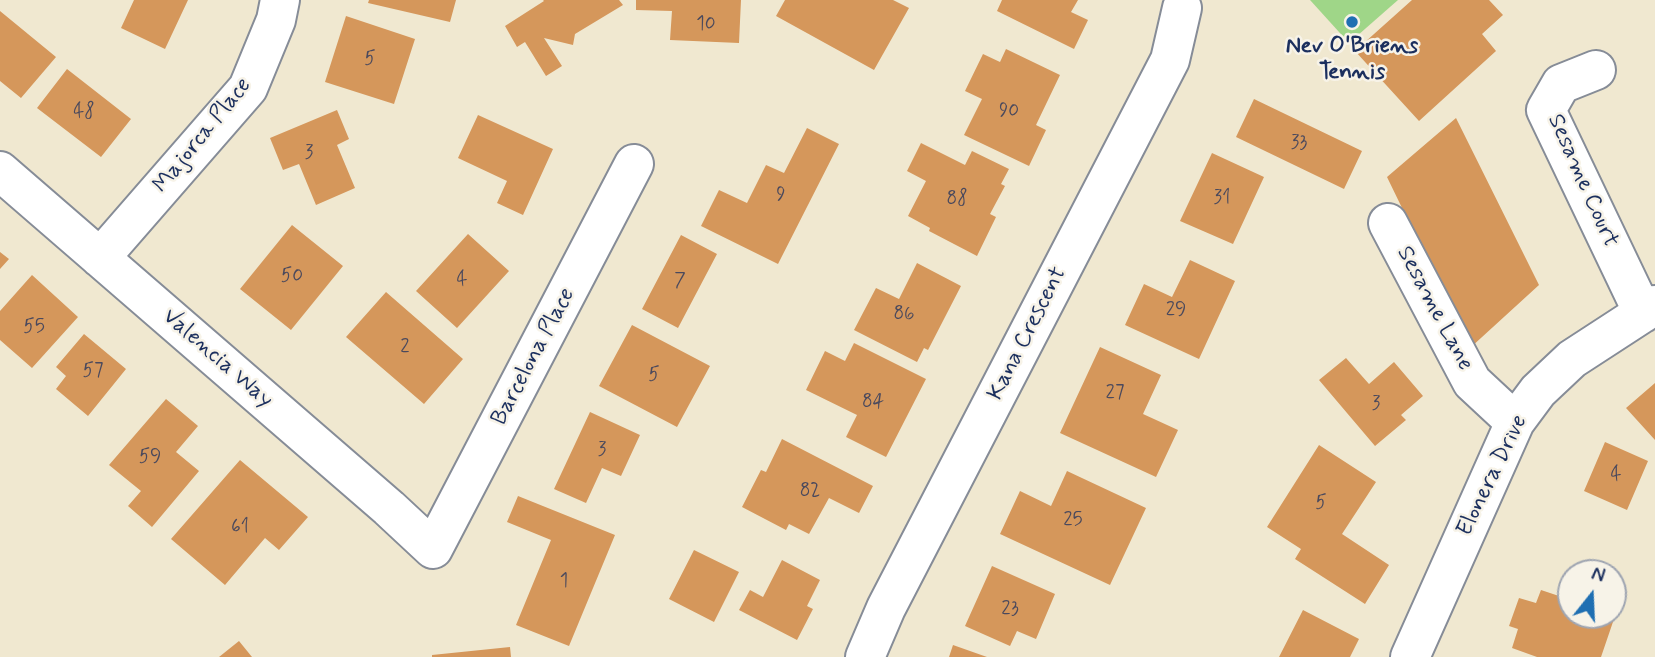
<!DOCTYPE html>
<html>
<head>
<meta charset="utf-8">
<style>
	body { margin:0 }
	#map { position:relative; width:1655px; height:657px; overflow:hidden; background:#f0e8d0; font-family:Mynerve,sans-serif }
	canvas { display:block }
	.north { position:absolute; left:1557px; top:559px; width:70px; height:70px; box-sizing:border-box; background:#f7f3e8; border:2px solid #9fa5b1; border-radius:50%; rotate:18deg; font-size:19px; font-weight:700; line-height:28px; text-align:center; color:#1b2f5e }
	.north::after { content:''; display:block; margin:auto; width:24px; height:32px; background:#1f6fb2; clip-path:polygon(50% 0,100% 100%,50% 72%,0 100%) }
</style>
</head>
<body>
<div id="map">
<canvas width="1655" height="657"></canvas>
<div class="north">N</div>
</div>
<script>
const context = document.querySelector('canvas').getContext('2d');
context.lineJoin = 'round';
function fillPath(path, color) {
  context.fillStyle = color;
  context.fill(path, 'evenodd');
}
function strokePath(path, color, width, dash) {
  context.strokeStyle = color;
  context.lineWidth = width;
  context.lineCap = dash ? 'butt' : 'round';
  context.setLineDash(dash || []);
  context.stroke(path);
}
function drawText(font, color, halo, rows, align = 'center') {
  context.font = font + ' Mynerve,sans-serif';
  context.lineWidth = 5;
  context.setLineDash([]);
  context.textBaseline = 'middle';
  context.strokeStyle = halo;
  context.fillStyle = color;
  for (const [text, x, y, turn = 0] of rows) {
    context.save();
    context.translate(x, y);
    context.rotate((+turn || 0) * Math.PI / 180);
    context.textAlign = isNaN(turn) ? turn : align;
    if (halo) context.strokeText(text, 0, 0);
    context.fillText(text, 0, 0);
    context.restore();
  }
}
fillPath(new Path2D(`
	M1310,0H1398L1349,43Z`), '#9fd688');
fillPath(new Path2D(`
	M134,0H188L165,49L121,28Z
	M369,0H456L450,22L368,3Z
	M543,0H619L623,5L575,34L573,45L544,38L562,66L546,76L525,42L517,47L505,26L544,1Z
	M636,0H741L739,43L670,40L672,11L636,10Z
	M785,0H893L909,8L874,70L776,16Z
	M1002,0H1078L1071,12L1088,20L1074,49L997,11Z
	M1412,0H1489L1503,15L1482,34L1496,51L1419,121L1355,51Z
	M0,11L56,57L21,98L0,81Z
	M346,16L415,39L394,104L325,82Z
	M1006,49L1060,75L1036,125L1046,130L1029,166L964,135L982,99L965,91L983,54L1000,62Z
	M67,69L131,119L101,157L37,108Z
	M1254,99L1362,151L1344,189L1236,137Z
	M337,110L349,139L337,145L355,188L316,205L299,164L283,170L270,138Z
	M478,115L553,149L523,215L497,203L507,181L458,158Z
	M1456,118L1539,285L1470,348L1387,177Z
	M807,128L839,144L778,264L701,226L719,190L747,203L766,165L784,173Z
	M921,143L965,165L972,151L1009,169L1001,184L1005,186L990,214L996,217L977,256L929,231L930,228L908,216L926,181L907,171Z
	M1212,153L1264,177L1233,244L1180,221Z
	M292,225L343,266L291,330L240,289Z
	M468,234L509,271L457,328L416,291Z
	M681,235L717,254L678,328L642,309Z
	M0,252L9,259L0,269Z
	M1190,260L1235,281L1199,359L1125,325L1144,284L1172,297Z
	M917,263L961,286L928,350L924,348L917,362L854,330L876,288L899,299Z
	M32,275L78,317L32,368L0,340V311Z
	M386,292L463,359L424,404L346,337Z
	M632,325L710,366L677,427L599,386Z
	M84,334L126,369L88,416L56,389L66,376L56,367Z
	M854,343L926,379L886,457L846,437L857,415L806,390L825,351L845,361Z
	M1100,347L1161,375L1143,414L1178,430L1156,477L1060,433Z
	M1346,358L1369,384L1394,362L1423,396L1401,415L1406,420L1375,446L1319,380Z
	M1655,383V440L1626,408Z
	M166,399L198,426L176,452L199,471L152,527L128,506L141,491L109,465Z
	M590,412L640,435L621,476L602,468L586,503L554,489Z
	M782,439L873,486L859,513L829,498L809,534L789,524L786,530L742,507L761,470L766,472Z
	M1605,442L1648,461L1627,510L1584,491Z
	M1319,445L1376,482L1342,534L1389,565L1365,604L1295,559L1301,549L1267,527Z
	M240,460L308,517L279,550L265,538L225,585L171,539Z
	M1067,471L1146,508L1110,585L1000,534L1020,491L1051,506Z
	M518,496L615,535L569,646L516,625L551,540L507,522Z
	M694,550L739,572L714,622L669,599Z
	M782,560L820,580L807,606L813,609L797,640L739,610L750,590L763,597Z
	M992,566L1055,594L1036,639L1017,631L1010,646L965,626Z
	M1541,590L1571,600V615H1611L1615,616L1601,657H1537L1512,648L1518,629L1509,626L1519,598L1536,603Z
	M1303,610L1359,639L1350,657H1279Z
	M239,641L252,657H219Z
	M953,645L987,657H949Z
	M510,647L511,657H432V655Z`), '#d5975b');
const minor = new Path2D(`
	M1596,70L1561,84L1546,110L1643,313
	M0,171L389,508L433,549L634,164
	M1388,223L1472,382L1515,422
	M100,258L248,88L276,20L280,0
	M865,657L886,608L1170,60L1182,8
	M1410,657L1515,422L1538,391L1572,359L1655,305`);
strokePath(minor, '#868c97', 42);
strokePath(minor, '#fff', 38);
for (const [x, y, r, color] of [
	[1352,22,7,"#1f6fb2"]
]) {
  const dot = new Path2D();
  dot.arc(x, y, r, 0, 2 * Math.PI);
  context.fillStyle = color;
  context.fill(dot);
  strokePath(dot, '#f7f3e8', 2.5);
}
drawText('19px', '#4a495d', null, [
	["10",706,25],
	["5",370,60],
	["90",1009,112],
	["48",84,113],
	["33",1299,144],
	["3",309,154],
	["9",781,196],
	["31",1222,199],
	["88",957,200],
	["50",292,277],
	["4",462,281],
	["7",680,282],
	["29",1176,311],
	["86",904,315],
	["55",34,328],
	["2",405,348],
	["57",93,372],
	["5",654,376],
	["27",1115,394],
	["84",873,403],
	["3",1376,405],
	["3",602,451],
	["59",150,458],
	["4",1616,476],
	["82",810,492],
	["5",1321,504],
	["25",1073,521],
	["61",240,528],
	["1",564,582],
	["23",1010,610]
]);
drawText('bold 23px', '#1b2f5e', '#f7f3e8', [
	["Nev O'Briens",1352,47],
	["Tennis",1352,73]
]);
drawText('23px', '#1b2f5e', '#f7f3e8', [
	["Majorca Place",203,136,-51],
	["Sesame Court",1582,181,66],
	["Sesame Lane",1434,309,62],
	["Kana Crescent",1028,334,-63],
	["Barcelona Place",534,357,-62],
	["Valencia Way",217,359,41],
	["Elonera Drive",1493,476,-64]
]);
</script>
</body>
</html>
